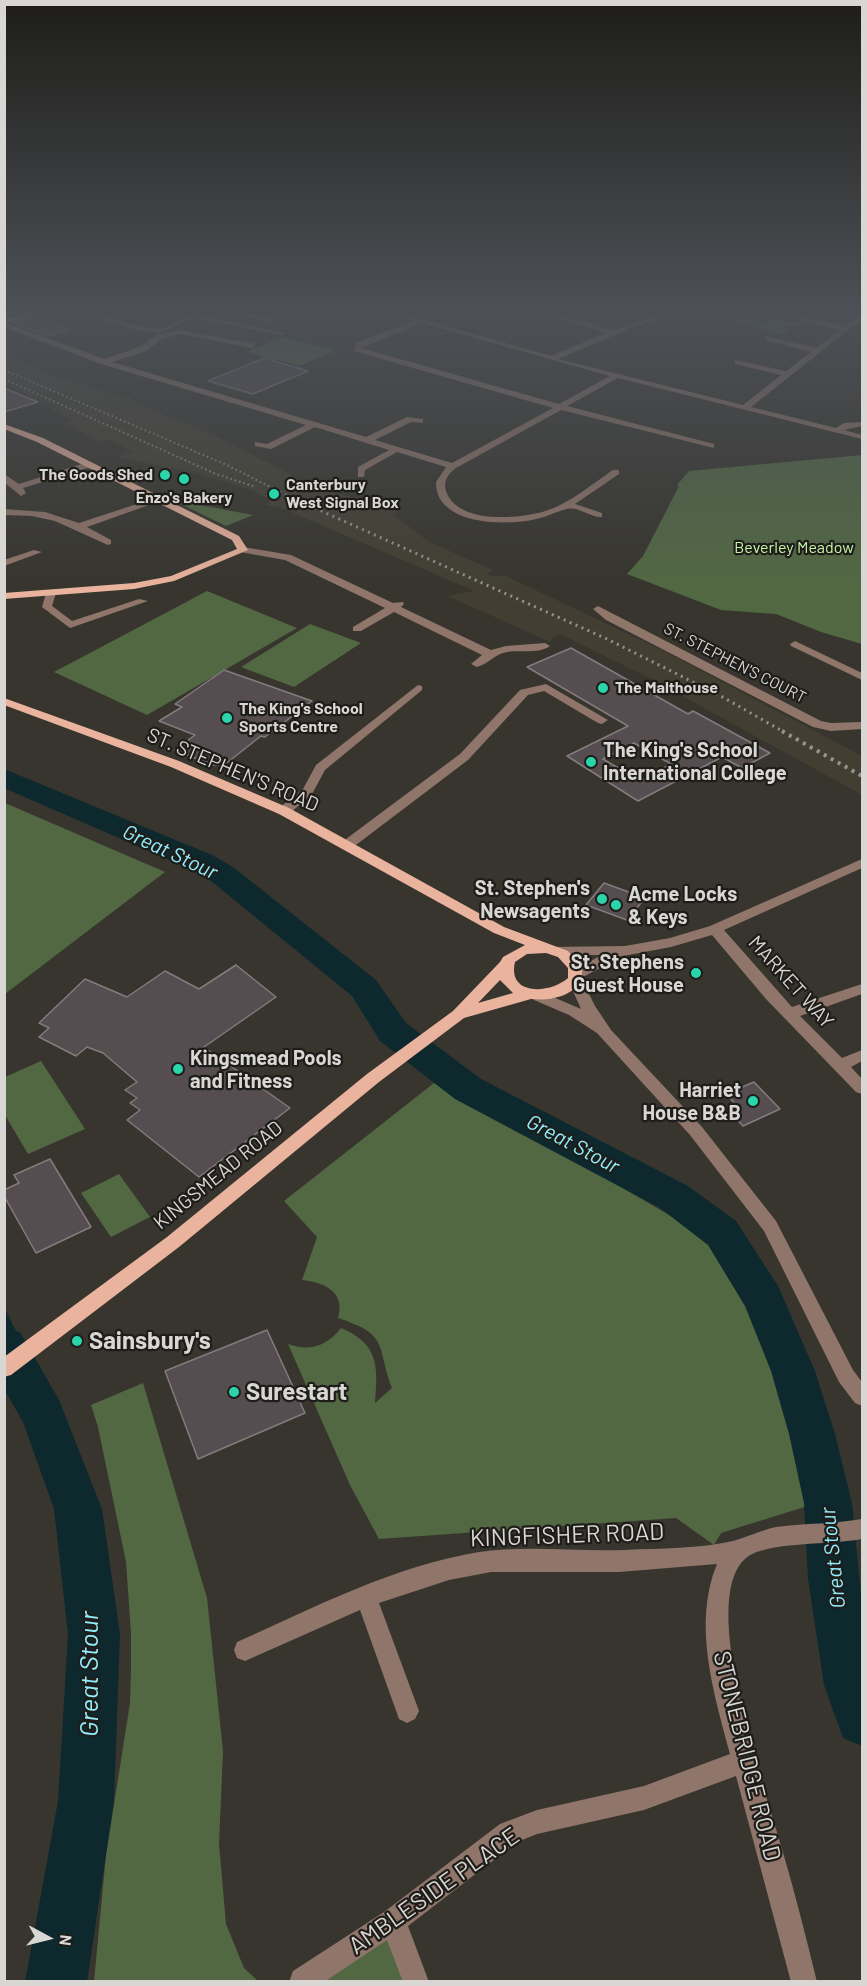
<!DOCTYPE html>
<html>
<head>
<meta charset="utf-8">
<style>
	body { margin:0 }
	#map { position:relative; width:867px; height:1986px; overflow:hidden; background:#37352e; font-family:Barlow,sans-serif }
	canvas { display:block }
	.frame { position:absolute; inset:0; border:6px solid #d8d7d3; pointer-events:none }
	.north { position:absolute; left:18px; top:1908px; width:60px; height:60px; -webkit-text-stroke:4px #1e1d1a; paint-order:stroke; rotate:97deg; font-size:16px; font-weight:700; line-height:24px; text-align:center; color:#d8d7d3 }
	.north::after { content:''; display:block; margin:auto; width:21px; height:27px; background:#d8d7d3; clip-path:polygon(50% 0,100% 100%,50% 72%,0 100%) }
</style>
</head>
<body>
<div id="map">
<canvas width="867" height="1986"></canvas>
<div class="frame"></div>
<div class="north">N</div>
</div>
<script>
const context = document.querySelector('canvas').getContext('2d');
context.lineJoin = 'round';
function fillPath(path, color) {
  context.fillStyle = color;
  context.fill(path, 'evenodd');
}
function strokePath(path, color, width, dash) {
  context.strokeStyle = color;
  context.lineWidth = width;
  context.lineCap = dash ? 'butt' : 'round';
  context.setLineDash(dash || []);
  context.stroke(path);
}
function drawText(font, color, halo, rows, align = 'center') {
  context.font = font + ' Barlow,sans-serif';
  context.lineWidth = 4.5;
  context.setLineDash([]);
  context.textBaseline = 'middle';
  context.strokeStyle = halo;
  context.fillStyle = color;
  for (const [text, x, y, turn = 0] of rows) {
    context.save();
    context.translate(x, y);
    context.rotate((+turn || 0) * Math.PI / 180);
    context.textAlign = isNaN(turn) ? turn : align;
    if (halo) context.strokeText(text, 0, 0);
    context.fillText(text, 0, 0);
    context.restore();
  }
}
fillPath(new Path2D(`
	M5,354L49,374L124,398L129,396L140,405L213,435L288,473L305,485L382,505L399,512L394,515L429,542L493,570L486,575L506,576L664,651L862,756V795L657,682L560,634L553,637L550,642L448,596L474,591L282,508L265,505L272,500L256,493L257,492L197,473L118,458L125,452L135,453L109,439L101,442L63,424L73,420L51,409L56,407L41,400L38,402L5,382Z`), '#423f32');
fillPath(new Path2D(`
	M740,311L765,318L766,319L749,325L718,317Z
	M778,318L802,325L798,327L790,325L785,327L791,331L781,335L754,328Z
	M282,337L336,350L300,366L247,352Z
	M862,455V644L821,632L776,614L721,610L627,574L643,556L679,486L677,485L689,471Z
	M158,493H167L174,500L253,515L226,526Z
	M207,591L297,628L147,715L54,672Z
	M310,624L361,643L294,687L241,667Z
	M5,803L165,872L5,994Z
	M41,1061L85,1129L28,1154L5,1115V1077Z
	M434,1083L495,1114L695,1230L730,1261L767,1335L814,1504L721,1533L714,1545L676,1518L379,1539L350,1485L288,1344C309,1352 327,1346 341,1328C379,1344 378,1366 375,1403L392,1388C376,1345 390,1335 338,1318C346,1292 324,1282 302,1280L317,1237L284,1201Z
	M119,1174L150,1217L111,1237L81,1193Z
	M143,1383L207,1598L223,1751L219,1844L226,1924L244,1968L258,1981H94L106,1855L130,1703L131,1670V1633L126,1562L98,1427L91,1405Z
	M393,1921L416,1982H299Z`), '#526843');
fillPath(new Path2D(`
	M4,1306L26,1353L4,1369Z`), '#0e292e');
fillPath(new Path2D(`
	M4,769L212,855L233,867L376,980L406,1023L481,1079L688,1186L736,1221L778,1286L815,1371L835,1434L852,1503L862,1604V1746L843,1738L824,1685L808,1579L804,1503L789,1434L771,1371L745,1306L708,1245L660,1208L455,1099L380,1041L352,996L211,881L190,869L4,788Z
	M4,1327L20,1332L59,1400L102,1509L120,1634L114,1801L87,1982H25L58,1801L68,1634L54,1509L23,1422L4,1389Z`), '#0e292e');
const building = new Path2D(`
	M41,315L70,330L48,336L13,323Z
	M264,358L308,371L253,394L208,381Z
	M4,388L38,402L4,412Z
	M571,648L688,714L693,711L770,753L742,768L722,757L638,801L567,756L628,726L527,667ZM634,743L671,764L640,781L603,759Z
	M224,670L312,701L265,737L261,736L228,762L220,765H212L175,750L195,735L159,721L182,707L175,704Z
	M604,883L645,898L627,920L586,905Z
	M236,965L276,997L204,1047L290,1108L199,1177L127,1120L140,1110L130,1103L137,1098L125,1090L137,1082L103,1053L87,1047L76,1056L39,1037L49,1028L39,1023L85,979L127,997L165,971L199,989Z
	M754,1082L780,1109L743,1126L730,1112L739,1108L726,1094Z
	M50,1159L91,1227L36,1253L4,1196V1190L19,1183L14,1175Z
	M267,1330L305,1413L198,1459L165,1371Z`);
fillPath(building, '#554d50');
strokePath(building, '#847b7f', 1.5);
fillPath(new Path2D(`
	M73,310H83L141,327L161,329L192,314L286,333L282,335L193,318L159,333L140,331Z
	M230,310L277,320L273,322L231,314L227,312Z
	M381,310H391L551,356L606,333L532,310H542L613,330L676,310H686L637,326L558,359L743,405L781,375L735,364V360L786,371L811,352L765,340V336L816,348L840,330L800,320V316L844,326L862,314V319L751,407L836,428L844,423L862,422V426L844,430L862,435V439L618,378L567,406L714,444V448L561,410L456,468C448,474 443,481 446,491C457,523 512,519 538,513C566,507 589,486 613,470H619V474L575,504L602,513V517C591,518 578,506 567,509C557,511 547,517 536,519C508,526 435,526 436,482L446,467L397,452L365,470L364,477H358V467L389,450L315,427L271,449L255,446V442L267,444L306,425L101,364L4,327V322L104,359L140,347L156,335L180,330L255,344L252,348L180,334L162,339L146,351L112,362L366,437L407,417L423,419V423L411,422L375,440L452,463L553,408L354,351L357,342L414,321ZM422,323L610,376L559,404L361,348Z
	M88,462L92,465L91,467L23,488L26,493L21,496L4,482V474L19,484Z
	M155,498L163,500L87,527L111,540V544L108,545L55,521L32,516L4,515V509L45,512L79,523Z
	M243,547L291,555L393,603L403,602L404,604L401,607L491,650L506,646L545,643L550,646C540,654 520,650 507,652C495,654 488,664 477,667L471,664L482,655L394,612L361,631H353V627L385,608L285,560L240,552V548Z
	M34,550L42,552L4,566V560Z
	M51,590L56,593L52,606L72,621L139,599L148,601L70,628L42,607L46,593Z
	M598,606L821,721L831,723L862,722V729L831,731L813,727L606,620L593,609Z
	M795,641L862,673V680L791,646L790,644Z
	M546,684L608,720L602,724L598,723L544,691L528,695L468,760L352,848H342L340,845L342,842L460,754L520,690Z
	M418,685L422,686V690L325,770L312,794L289,814H279L278,811L279,808L303,789L316,765Z
	M862,859V868L724,930L792,1007L862,984V994L800,1016L842,1058L862,1050V1061L851,1067L862,1079V1094L856,1092L766,999L712,935L671,947L623,956L581,978L595,1006L611,1030L702,1127L776,1221L853,1370L862,1382V1406L855,1403L839,1382L764,1231L690,1135L597,1033L569,1015L534,1000L531,996L539,991L581,1009L568,980L571,971L602,955H554L547,950L549,947L625,946L670,938L710,926Z
	M862,1519V1539C834,1545 766,1541 746,1558C696,1600 767,1794 782,1849C795,1893 806,1937 817,1982H791L736,1776L644,1810L537,1834L517,1842L408,1926L429,1982H403L387,1940L324,1982H289L293,1971L384,1912L500,1824L537,1810L644,1786L730,1754C714,1694 692,1624 717,1564L619,1572H491L449,1580L379,1603L419,1711L415,1719L407,1723L399,1719L360,1610L245,1661L237,1658L234,1650L237,1642C315,1607 394,1566 479,1552C527,1545 577,1552 625,1550C660,1548 699,1549 733,1541C748,1537 761,1530 776,1527C805,1523 834,1524 862,1519Z`), '#90756a');
fillPath(new Path2D(`
	M42,310H53L4,323V319Z
	M4,424L43,438L239,536L248,550L174,581L134,589L4,599V593L134,583L171,576L237,549L232,540L37,442L4,429Z
	M4,698L179,761L289,808L504,927L568,951L582,967V980C571,997 550,1001 531,999L464,1018L379,1082L179,1247L11,1375L4,1377V1357L167,1237L367,1074L453,1011L500,962L503,957L525,945L494,933L279,814L171,767L4,705ZM546,953L558,957L568,968V978C550,994 507,996 515,962L527,954ZM500,980L513,993L478,1003Z`), '#eab39d');
strokePath(new Path2D(`
	M4,370L229,466L282,493
	M4,379L216,474L256,487`), '#94938e', 2, [1.5, 3]);
strokePath(new Path2D(`
	M279,492L607,639L719,695L784,732`), '#94938e', 3, [2, 4.5]);
strokePath(new Path2D(`
	M782,731L862,776`), '#94938e', 4, [3, 5]);
const sky = context.createLinearGradient(0, 0, 0, 588);
sky.addColorStop(0, '#1e1d19');
sky.addColorStop(0.53, '#4d5157');
sky.addColorStop(1, '#4d515700');
context.fillStyle = sky;
context.fillRect(0, 0, 867, 588);
for (const [x, y, r, color] of [
	[165,475,6,"#2bd5ac"],
	[184,479,6,"#2bd5ac"],
	[274,494,6,"#2bd5ac"],
	[603,688,6,"#2bd5ac"],
	[227,718,6,"#2bd5ac"],
	[591,762,6,"#2bd5ac"],
	[602,899,6,"#2bd5ac"],
	[616,905,6,"#2bd5ac"],
	[696,973,6,"#2bd5ac"],
	[178,1069,6,"#2bd5ac"],
	[753,1101,6,"#2bd5ac"],
	[77,1341,6,"#2bd5ac"],
	[234,1392,6,"#2bd5ac"]
]) {
  const dot = new Path2D();
  dot.arc(x, y, r, 0, 2 * Math.PI);
  context.fillStyle = color;
  context.fill(dot);
  strokePath(dot, '#1e1d1a', 2);
}
drawText('bold 16px', '#d8d7d3', '#1e1d1a', [
	["The Goods Shed",153,475,"right"],
	["Canterbury",286,485],
	["West Signal Box",286,503],
	["Enzo's Bakery",184,498,"center"],
	["The Malthouse",615,688],
	["The King's School",239,709],
	["Sports Centre",239,727]
], 'left');
drawText('16px', '#c6f5a5', '#1e1d1a', [
	["Beverley Meadow",794,548]
]);
drawText('16px', '#d8d7d3', '#1e1d1a', [
	["ST. STEPHEN'S COURT",735,663,27]
]);
drawText('bold 20px', '#d8d7d3', '#1e1d1a', [
	["The King's School",603,750],
	["International College",603,773],
	["St. Stephen's",590,888,"right"],
	["Newsagents",590,911,"right"],
	["Acme Locks",628,894],
	["& Keys",628,917],
	["St. Stephens",684,962,"right"],
	["Guest House",684,985,"right"],
	["Kingsmead Pools",190,1058],
	["and Fitness",190,1081],
	["Harriet",741,1090,"right"],
	["House B&B",741,1113,"right"]
], 'left');
drawText('20px', '#d8d7d3', '#1e1d1a', [
	["ST. STEPHEN'S ROAD",233,770,23],
	["MARKET WAY",791,982,48],
	["KINGSMEAD ROAD",218,1175,-39]
]);
drawText('italic 21px', '#90eefe', '#1e1d1a', [
	["Great Stour",170,852,25],
	["Great Stour",573,1144,28],
	["Great Stour",833,1558,-96]
]);
drawText('bold 24px', '#d8d7d3', '#1e1d1a', [
	["Sainsbury's",89,1341],
	["Surestart",246,1392]
], 'left');
drawText('24px', '#d8d7d3', '#1e1d1a', [
	["KINGFISHER ROAD",567,1535,-2],
	["STONEBRIDGE ROAD",747,1756,76],
	["AMBLESIDE PLACE",434,1891,-35]
]);
drawText('italic 26px', '#90eefe', '#1e1d1a', [
	["Great Stour",89,1674,-90]
]);
</script>
</body>
</html>
